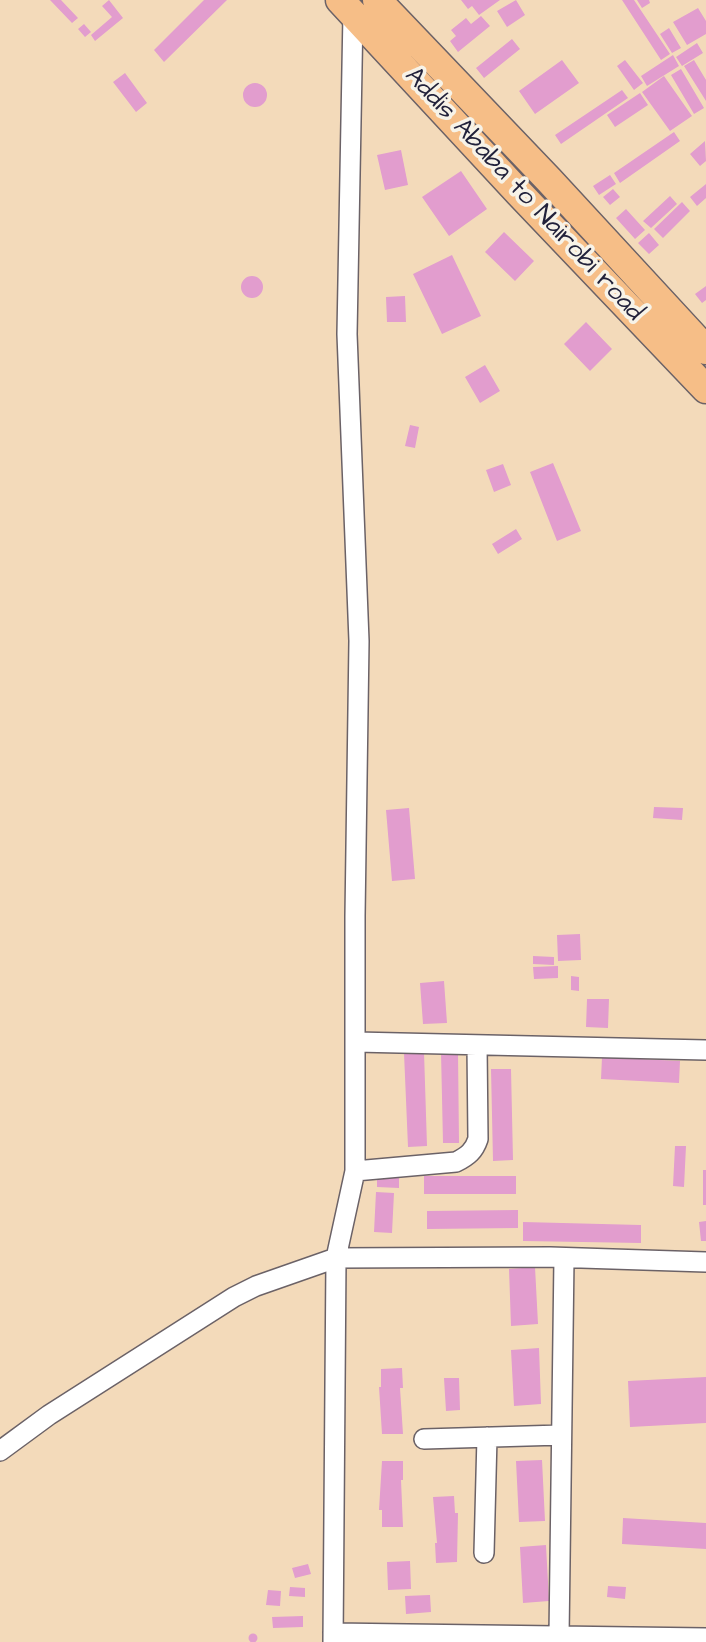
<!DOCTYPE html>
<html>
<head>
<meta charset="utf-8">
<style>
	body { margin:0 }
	canvas { display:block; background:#f3daba }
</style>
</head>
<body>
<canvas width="706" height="1642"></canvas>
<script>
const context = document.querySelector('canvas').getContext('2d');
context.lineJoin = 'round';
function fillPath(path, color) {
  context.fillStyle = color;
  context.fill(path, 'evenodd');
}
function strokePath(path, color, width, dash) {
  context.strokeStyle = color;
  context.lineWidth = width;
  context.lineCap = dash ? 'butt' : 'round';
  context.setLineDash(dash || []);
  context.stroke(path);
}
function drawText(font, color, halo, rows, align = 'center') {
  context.font = font + ' "Architects Daughter",sans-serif';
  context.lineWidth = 7;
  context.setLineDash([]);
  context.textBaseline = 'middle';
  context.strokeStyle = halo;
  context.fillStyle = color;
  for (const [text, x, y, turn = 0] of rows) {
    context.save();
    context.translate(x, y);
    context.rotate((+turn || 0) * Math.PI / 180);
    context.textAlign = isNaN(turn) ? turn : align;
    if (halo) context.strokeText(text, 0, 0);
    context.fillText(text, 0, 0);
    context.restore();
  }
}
fillPath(new Path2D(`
	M50,0H61L78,18L72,23Z
	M109,0L123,18L95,41L91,35L112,17L102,6Z
	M204,0H227L164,62L154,50Z
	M461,0H500L479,15L472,6L468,9Z
	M516,0L525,15L507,27L497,11Z
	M622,0H634L670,54L661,60Z
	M637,0H649L650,3L642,8Z
	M698,8L706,21V34L687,45L673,22Z
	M481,16L490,26L458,52L450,41L456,36L451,30L466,18L471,24Z
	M84,24L91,32L85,37L78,29Z
	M669,28L681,48L672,53L660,34Z
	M512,39L520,49L484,78L476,68Z
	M697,43L703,53L682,66L676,57Z
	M673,55L679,66L647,86L641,76Z
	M562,60L579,83L535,114L519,91Z
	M625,60L643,83L634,90L617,66Z
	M694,60L706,80V101L684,66Z
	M681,69L704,108L694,114L671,75Z
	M125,73L147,103L136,112L113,82Z
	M664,76L692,116L670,131L642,92Z
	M243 95a12 12 0 1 1 24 0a12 12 0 1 1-24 0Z
	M622,90L628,98L561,144L555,135Z
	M640,93L648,105L615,127L607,115Z
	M674,132L680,141L620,183L614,173Z
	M705,141L706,161L700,166L690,154Z
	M401,150L408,185L385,190L377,155Z
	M461,171L487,209L449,236L422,197Z
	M610,175L616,184L599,195L593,186Z
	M706,184V198L697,206L690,197Z
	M613,189L620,197L610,205L603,197Z
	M670,196L677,204L651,228L643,221Z
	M682,202L690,211L663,238L654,229Z
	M626,209L645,230L635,239L616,218Z
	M504,232L534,261L515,281L485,252Z
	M649,233L659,245L649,254L638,243Z
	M452,255L481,316L442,334L413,274Z
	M241 287a11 11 0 1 1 22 0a11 11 0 1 1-22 0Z
	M706,286V300L702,303L695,294Z
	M405,296L406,322H387L386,297Z
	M586,322L612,349L590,371L564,344Z
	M485,365L500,391L480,403L465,377Z
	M410,425L419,427L415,448L405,446Z
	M553,463L581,531L557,541L530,472Z
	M503,464L511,485L494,492L486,470Z
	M516,529L522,539L498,554L492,544Z
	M654,807L683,808L682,820L653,818Z
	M409,808L415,879L392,881L386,810Z
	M580,934L581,960L558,961L557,935Z
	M533,956L554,957V965L533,964Z
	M558,966V978L534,979L533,967Z
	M571,976L579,977V991L571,990Z
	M444,981L447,1023L423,1024L420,983Z
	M587,999H609L608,1028L586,1027Z
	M424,1052L427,1146L408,1147L404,1053Z
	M441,1052H458L459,1143H443Z
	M602,1057L680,1061L679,1083L601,1079Z
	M491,1069H511L513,1160L493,1161Z
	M675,1146H686L684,1187L673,1186Z
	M703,1170H706V1205H703Z
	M377,1174H399V1188L377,1187Z
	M424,1176H516V1194H424Z
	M376,1192L394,1193L392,1233L374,1232Z
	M518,1210V1228L427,1229V1211Z
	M706,1221V1241H701L699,1222Z
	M523,1222L641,1225V1243L523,1241Z
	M535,1267L538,1324L511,1326L509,1269Z
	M539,1348L541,1404L514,1406L511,1350Z
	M402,1368L403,1388H400L403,1434H382L379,1387H381V1369Z
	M706,1377V1423L630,1427L628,1381Z
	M444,1378H459L460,1410L446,1411Z
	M542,1460L545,1521L519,1522L516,1461Z
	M382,1461H403V1480H401L403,1527H382V1510H379Z
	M454,1496L455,1513H458L457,1562L436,1563L435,1543H437L433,1497Z
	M623,1518L706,1523V1549L622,1544Z
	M546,1545L549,1601L523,1603L520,1547Z
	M410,1561L411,1589L388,1590L387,1562Z
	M308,1564L311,1574L295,1578L292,1568Z
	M608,1586L626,1587L625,1599L607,1597Z
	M290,1587L305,1588V1597L289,1596Z
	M268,1590L281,1591L280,1606L266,1605Z
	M430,1595L431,1612L406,1614L405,1596Z
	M303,1616V1627L273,1628L272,1617Z
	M248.5 1638a4.5 4.5 0 1 1 9 0a4.5 4.5 0 1 1-9 0Z`), '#e29dce');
const minor = new Path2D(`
	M356,1042L706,1050
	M355,1171L456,1162C468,1156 474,1151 478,1139L477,1045
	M424,1439L561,1435
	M0,1451L49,1415L234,1297L256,1286L336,1258L550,1257L706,1262
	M484,1553L487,1437
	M333,1633L706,1638
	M559,1636L564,1258
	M333,1642L336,1258L355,1171V916L359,641L347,334L353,14L356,12`);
const highway = new Path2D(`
	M340,0L519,193L706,389
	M377,0L549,180L706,350`);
strokePath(minor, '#6b6267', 22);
strokePath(highway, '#6b6267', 31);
strokePath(minor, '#fff', 19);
strokePath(highway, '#f6be87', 28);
drawText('26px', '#22223b', '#f7f3e8', [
	["Addis Ababa to Nairobi road",523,195,47]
]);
</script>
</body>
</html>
